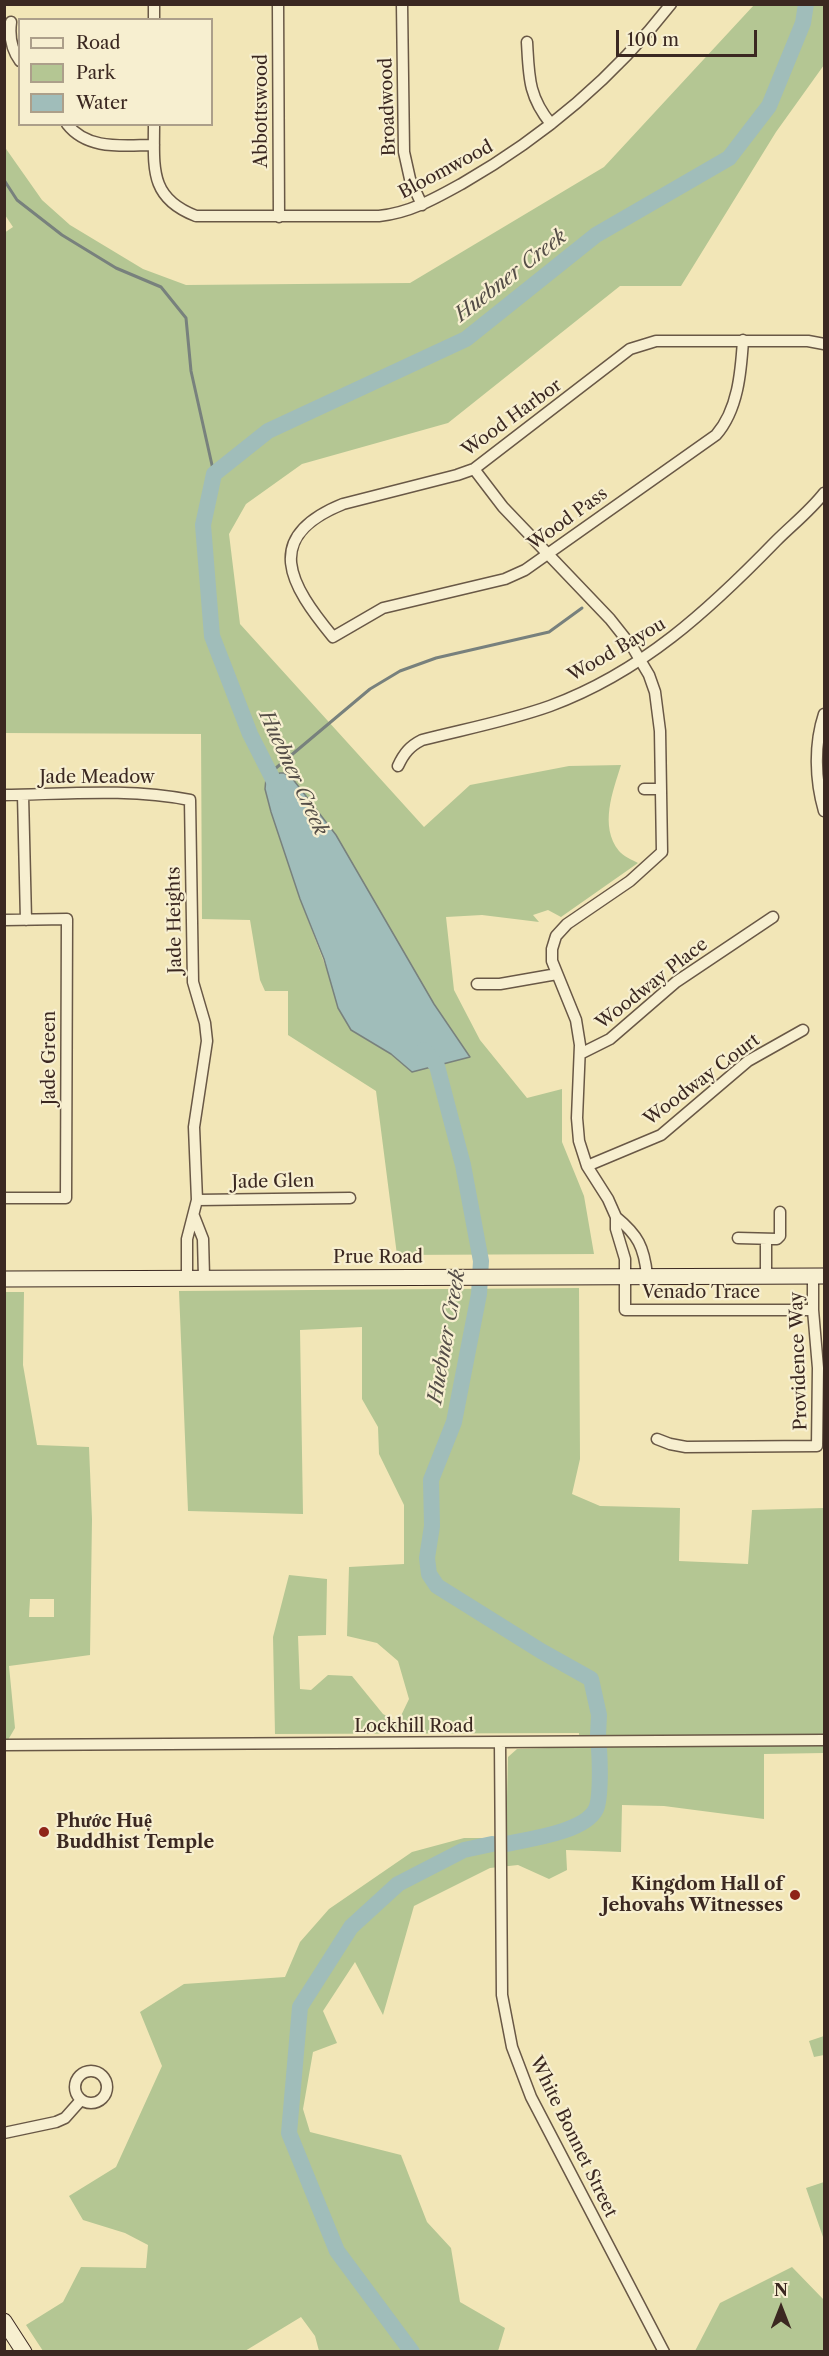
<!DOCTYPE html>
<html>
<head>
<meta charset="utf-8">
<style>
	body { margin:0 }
	#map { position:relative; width:829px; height:2356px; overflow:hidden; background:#f2e6b7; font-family:"Libre Caslon Text",serif }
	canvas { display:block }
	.frame { position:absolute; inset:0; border:6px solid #3b2821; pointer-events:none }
	.legend { position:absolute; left:18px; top:18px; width:195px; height:108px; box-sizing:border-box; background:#f7efd0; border:2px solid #ac9f8a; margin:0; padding:8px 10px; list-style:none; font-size:18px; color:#3b2821 }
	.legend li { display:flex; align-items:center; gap:12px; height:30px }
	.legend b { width:30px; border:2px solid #ac9f8a }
	.north { position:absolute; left:751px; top:2278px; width:60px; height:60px; -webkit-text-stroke:4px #f7efd0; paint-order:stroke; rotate:0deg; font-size:16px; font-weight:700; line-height:24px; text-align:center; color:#3b2821 }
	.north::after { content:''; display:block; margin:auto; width:21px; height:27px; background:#3b2821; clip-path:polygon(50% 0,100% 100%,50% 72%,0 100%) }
	.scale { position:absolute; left:616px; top:30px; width:141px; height:27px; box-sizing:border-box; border:3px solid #3b2821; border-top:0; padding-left:8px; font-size:18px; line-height:21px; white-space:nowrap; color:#3b2821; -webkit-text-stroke:4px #f7efd0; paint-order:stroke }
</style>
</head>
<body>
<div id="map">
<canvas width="829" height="2356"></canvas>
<div class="frame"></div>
<ul class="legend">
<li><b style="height:8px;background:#f7efd0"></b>Road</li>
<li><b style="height:16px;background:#b4c693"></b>Park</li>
<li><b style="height:16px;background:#a0bdba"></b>Water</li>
</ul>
<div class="north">N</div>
<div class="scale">100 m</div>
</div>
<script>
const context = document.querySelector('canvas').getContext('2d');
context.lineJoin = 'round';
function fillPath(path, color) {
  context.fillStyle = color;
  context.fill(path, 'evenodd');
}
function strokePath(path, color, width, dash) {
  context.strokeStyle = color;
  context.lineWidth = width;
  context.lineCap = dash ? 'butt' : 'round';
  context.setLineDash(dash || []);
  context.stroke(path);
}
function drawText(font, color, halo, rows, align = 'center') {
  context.font = font + ' "Libre Caslon Text",serif';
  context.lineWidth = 4.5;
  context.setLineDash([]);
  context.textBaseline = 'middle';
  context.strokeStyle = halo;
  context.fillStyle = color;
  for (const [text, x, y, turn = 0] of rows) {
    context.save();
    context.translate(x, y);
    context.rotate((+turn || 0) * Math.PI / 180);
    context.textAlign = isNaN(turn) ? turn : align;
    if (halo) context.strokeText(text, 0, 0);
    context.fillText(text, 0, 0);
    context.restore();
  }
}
fillPath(new Path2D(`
	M754,5H824V65L776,132L681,286H620L448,423L302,464L246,504L229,534L240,624L424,827L470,785L569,766L621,765C613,791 599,826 619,851C623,856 632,860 638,863L561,917L548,910L533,915L539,922L482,915L446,917L454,990L480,1040L527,1098L562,1089V1142L584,1196L594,1254L397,1255L376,1091L288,1035V991H265L260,980L250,920L202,919L201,734L5,733L4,233L13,227L5,215L4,146L42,200L70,225L143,269L186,285L410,283L604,167ZM265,789L434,1004L469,1057L412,1072L391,1054L351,1030L338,1008L335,991L300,899Z
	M579,1288L580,1459L572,1494L600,1506L680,1508L679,1561L748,1564L752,1510L824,1508L823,1656L824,1657V1753L764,1754V1819L664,1806L622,1805L621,1852L566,1850L567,1870L549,1879L518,1865L490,1868L414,1906L383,2015L355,1962L323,2011L337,2043L313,2052L303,2109L310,2132L401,2155L427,2222L451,2248L460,2302L505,2328L498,2351H319L315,2336L301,2317L245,2351H43L26,2325L63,2302L81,2267L146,2268L148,2245L125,2233L83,2220L69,2196L116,2167L162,2066L140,2012L184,1984L285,1977L300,1942L329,1909L412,1852L464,1838H506L508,1757L517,1749L579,1747V1733L275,1734L273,1637L289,1575L327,1579L326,1635L298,1636L300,1689L311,1690L328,1675L352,1676L383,1714L398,1722L409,1699L398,1661L377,1643L347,1636L349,1567L404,1564V1505L379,1454L378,1427L362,1399V1327L300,1330L303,1514L188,1511L179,1291Z
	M4,1292H24L23,1365L37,1445L89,1447L92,1519L90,1655L9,1666L15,1728L5,1745ZM30,1599H54V1617H29Z
	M824,2036V2055L814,2057L809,2041Z
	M824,2182V2237H823L806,2188Z
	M792,2267L824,2300V2351H695L720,2303Z`), '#b4c693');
const water = new Path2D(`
	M280,773H284L292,778L336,835L434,1004L470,1057L412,1072L391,1054L351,1030L338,1008L324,959L300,899L271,812L265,789L266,778Z`);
fillPath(water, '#a0bdba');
strokePath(water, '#78817d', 1.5);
strokePath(new Path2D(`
	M4,180L17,200L62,235L116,268L161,287L186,318L191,371L214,474
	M270,773L370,689L400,671L436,658L549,632L582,608`), '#78817d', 3);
strokePath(new Path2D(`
	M281,795L250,734L212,636L203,525L214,474L268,431L466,339L596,235L729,158L769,106L803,23L806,4
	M424,1050L437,1066L463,1165L481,1261L479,1294L454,1422L431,1480L432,1526L427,1558L429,1574L437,1586L541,1651L591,1679L599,1715L598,1735
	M506,1844C529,1839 585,1832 596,1809C601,1798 600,1762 599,1749
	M412,2352L337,2251L289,2133L300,2007L351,1927L398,1884L464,1850L492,1844`), '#a0bdba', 16);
const street = new Path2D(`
	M278,4L279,217
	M402,4L404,152L410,179L422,205
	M154,20V4
	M11,22C9,37 11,49 20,61
	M527,42C529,76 528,96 551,124
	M67,124C88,151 124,145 154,145
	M154,124C154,168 149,198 196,216H379C410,213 436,198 463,183C543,137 614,77 671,4
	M743,340C741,372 738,410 716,435L525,570L505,579L383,608L333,637C290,585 261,537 343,504L457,475L474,469L630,349L656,341H808L824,344
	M474,469L503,507L610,619L633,648L649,675L655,692L660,731L662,852L630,881L567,924L556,936L552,949V961L576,1020L580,1045L577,1118L579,1141L587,1166L608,1199L616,1217V1229L625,1259V1310H813
	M824,714C814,744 815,780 824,811
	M398,766C404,753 410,746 422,740C465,729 508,721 550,706C642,672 709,610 776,541C792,525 810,511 824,493
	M644,789H659
	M4,795C66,794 129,788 190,800L193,982L205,1023L207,1041L194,1127L197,1200L187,1239V1277
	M23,795L26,920
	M4,920L67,919L66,1198H4
	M477,984H500L557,974
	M580,1054L610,1039L676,982L773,917
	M587,1166L661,1135L748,1061L803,1030
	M197,1200L350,1198
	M194,1216L203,1239L204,1277
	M616,1217C638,1235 644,1247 647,1275
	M738,1238L777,1239L780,1236V1212
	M766,1276V1239
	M657,1439L670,1444L686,1447L817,1446L818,1368L813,1310V1276
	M500,1743L502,1995L512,2047L531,2097L664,2352
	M4,1745L824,1740
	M75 2087a16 16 0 1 1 32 0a16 16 0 1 1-32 0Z
	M4,2133L56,2122L65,2118L81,2100`);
const secondary = new Path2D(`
	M4,1279L824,1276
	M4,2321L24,2352`);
strokePath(street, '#695846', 13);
strokePath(secondary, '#3b2821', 17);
strokePath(street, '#f7efd0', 10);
strokePath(secondary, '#f7efd0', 15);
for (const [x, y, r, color] of [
	[44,1832,6,"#8f2418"],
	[795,1895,6,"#8f2418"]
]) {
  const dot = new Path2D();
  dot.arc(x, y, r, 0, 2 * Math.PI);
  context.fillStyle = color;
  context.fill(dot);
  strokePath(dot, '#f7efd0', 2);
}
drawText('18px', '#3b2821', '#f7efd0', [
	["Broadwood",388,107,-92],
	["Abbottswood",262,111,-90],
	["Bloomwood",446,170,-28],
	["Wood Harbor",512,418,-36],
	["Wood Pass",568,519,-36],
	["Wood Bayou",617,650,-30],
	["Jade Meadow",97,778],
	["Jade Heights",175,920,-91],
	["Woodway Place",652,984,-38],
	["Jade Green",50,1058,-90],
	["Woodway Court",702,1080,-37],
	["Jade Glen",273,1182,-1],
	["Prue Road",378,1258],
	["Venado Trace",701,1293],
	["Providence Way",799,1361,-92],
	["Lockhill Road",414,1727],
	["White Bonnet Street",573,2137,64]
]);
drawText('bold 18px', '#3b2821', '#f7efd0', [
	["Phước Huệ",56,1822],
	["Buddhist Temple",56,1843],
	["Kingdom Hall of",783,1885,"right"],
	["Jehovahs Witnesses",783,1906,"right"]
], 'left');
drawText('italic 20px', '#544d47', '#f7efd0', [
	["Huebner Creek",511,276,-38],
	["Huebner Creek",293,773,65],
	["Huebner Creek",447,1337,-80]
]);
</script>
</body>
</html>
